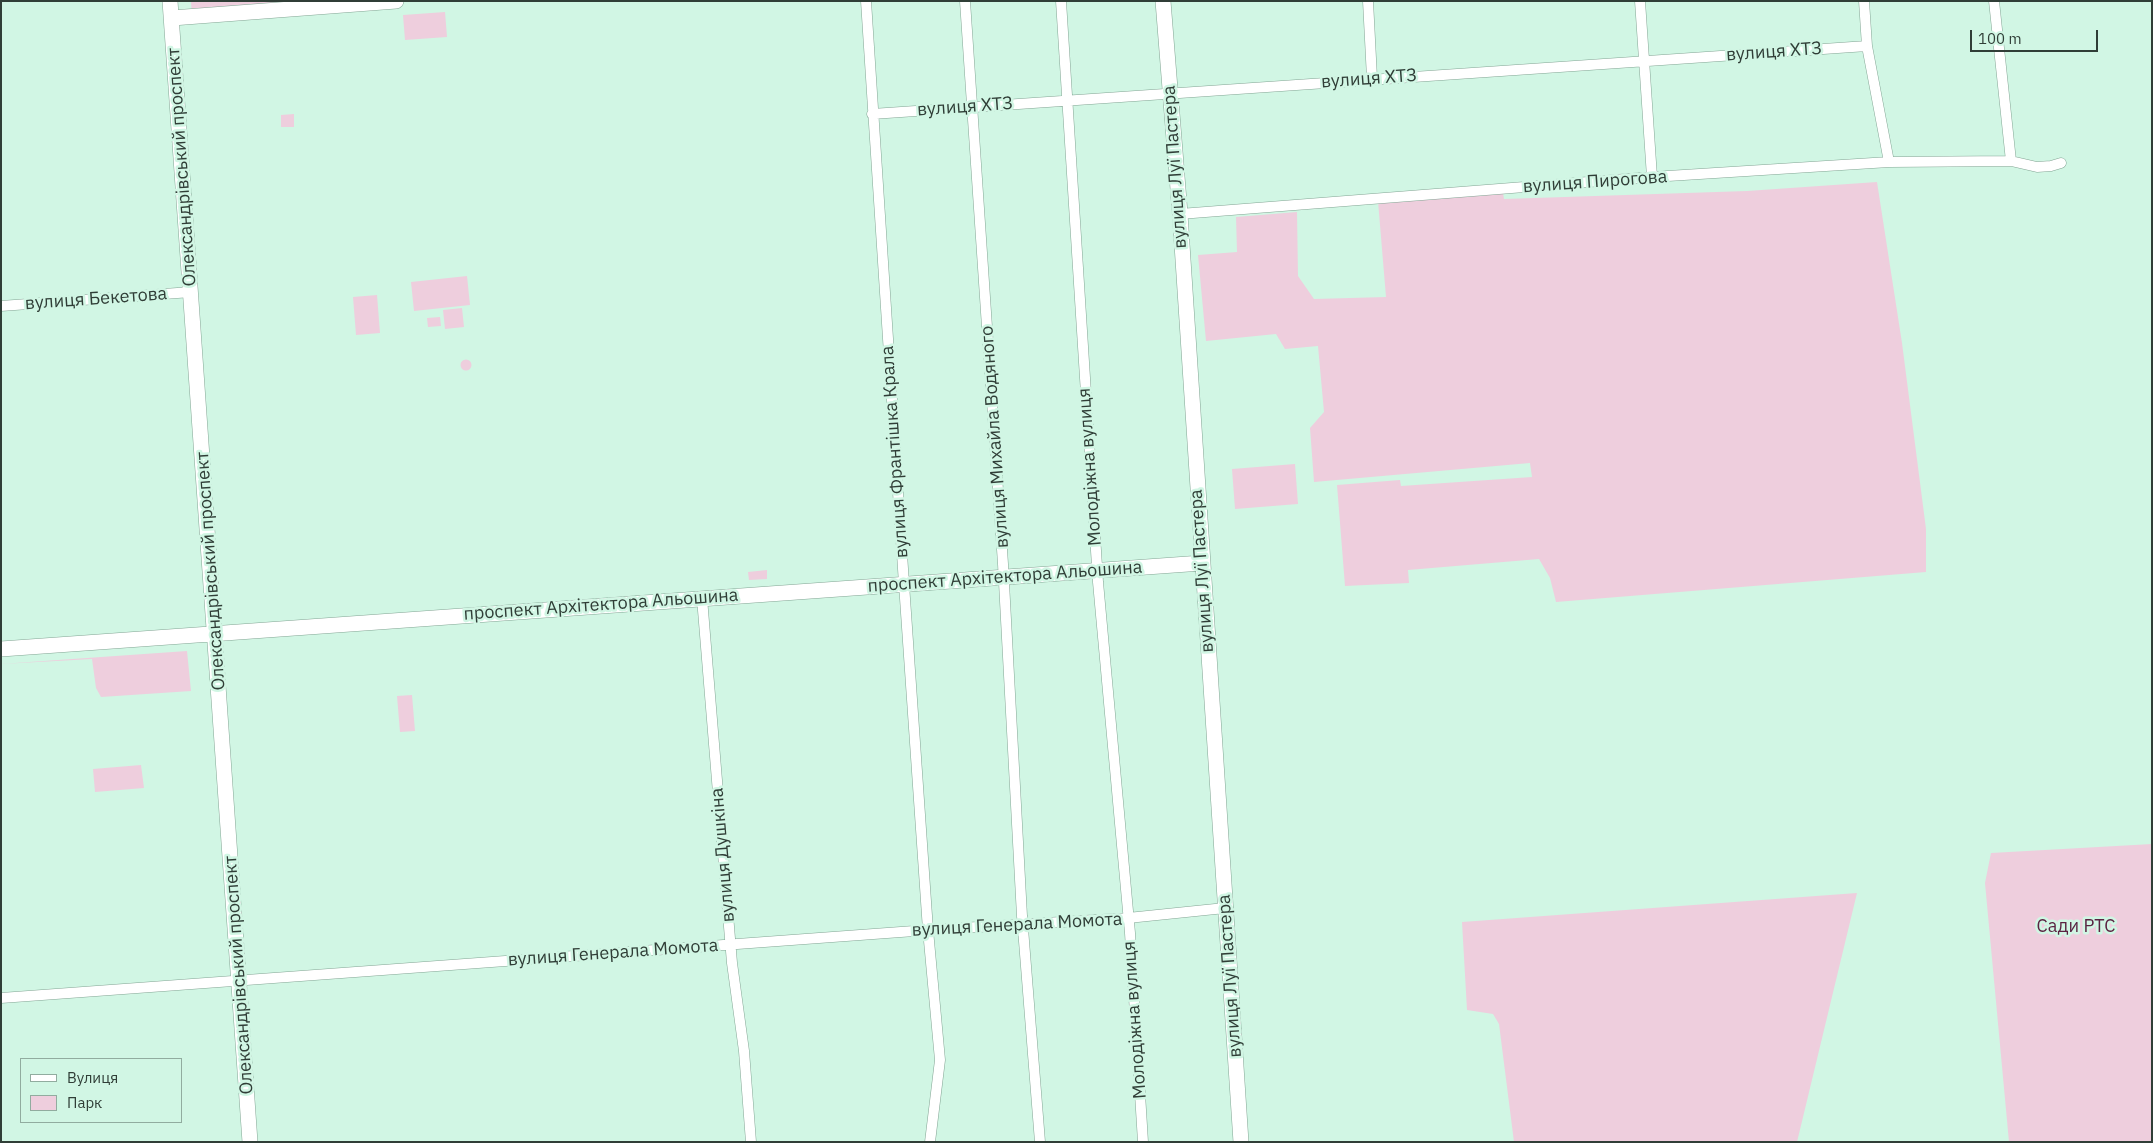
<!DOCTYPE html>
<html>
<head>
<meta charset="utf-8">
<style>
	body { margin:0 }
	#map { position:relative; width:2153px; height:1143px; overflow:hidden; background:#d1f6e4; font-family:"IBM Plex Sans",sans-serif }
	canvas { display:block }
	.frame { position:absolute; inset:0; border:2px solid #303e37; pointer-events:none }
	.legend { position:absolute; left:20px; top:1058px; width:162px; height:65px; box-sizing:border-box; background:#d1f6e4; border:1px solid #91ac9f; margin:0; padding:6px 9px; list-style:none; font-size:15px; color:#303e37 }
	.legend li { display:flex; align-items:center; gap:10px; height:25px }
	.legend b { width:25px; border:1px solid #91ac9f }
	.scale { position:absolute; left:1970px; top:30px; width:128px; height:22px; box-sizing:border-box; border:2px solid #303e37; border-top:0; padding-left:6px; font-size:15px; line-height:18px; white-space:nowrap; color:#303e37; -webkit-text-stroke:4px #d1f6e4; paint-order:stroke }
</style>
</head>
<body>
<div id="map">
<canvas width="2153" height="1143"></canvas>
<div class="frame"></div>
<ul class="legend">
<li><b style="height:6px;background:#fff"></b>Вулиця</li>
<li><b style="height:14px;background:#eecedd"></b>Парк</li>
</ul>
<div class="scale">100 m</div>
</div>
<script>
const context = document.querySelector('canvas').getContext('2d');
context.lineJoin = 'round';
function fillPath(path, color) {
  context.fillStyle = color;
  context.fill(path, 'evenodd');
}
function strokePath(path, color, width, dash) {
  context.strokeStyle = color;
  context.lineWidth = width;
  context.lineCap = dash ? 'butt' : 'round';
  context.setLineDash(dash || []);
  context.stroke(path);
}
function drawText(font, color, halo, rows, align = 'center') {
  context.font = font + ' "IBM Plex Sans",sans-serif';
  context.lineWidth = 5;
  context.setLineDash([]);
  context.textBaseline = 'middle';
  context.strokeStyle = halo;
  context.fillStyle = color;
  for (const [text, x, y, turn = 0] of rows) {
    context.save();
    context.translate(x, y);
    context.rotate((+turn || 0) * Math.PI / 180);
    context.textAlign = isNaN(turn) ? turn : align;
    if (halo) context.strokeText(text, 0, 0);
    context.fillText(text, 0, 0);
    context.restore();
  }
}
fillPath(new Path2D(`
	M191,1H396L192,17Z
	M445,12L447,37L405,40L403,15Z
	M294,114V127H281V115Z
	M1877,182L1902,343L1926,529V572L1556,602L1550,578L1539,559L1408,570L1409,583L1345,586L1337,485L1400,480L1401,486L1532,477L1530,463L1314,482L1310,428L1324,412L1318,346L1285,349L1276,334L1206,341L1198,255L1237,252L1236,217L1297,212L1298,276L1314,299L1386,297L1378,201L1503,193L1504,199L1747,191Z
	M467,276L470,305L414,311L411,282Z
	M377,295L380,333L356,335L353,297Z
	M462,308L464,327L445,329L443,310Z
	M440,317L441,326L428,327L427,318Z
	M460.5 365a5.5 5.5 0 1 1 11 0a5.5 5.5 0 1 1-11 0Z
	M1295,464L1298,504L1235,509L1232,469Z
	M767,570V579L749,580L748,572Z
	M187,651L191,691L101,697L96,688L92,659L1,664Z
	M412,695L415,731L400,732L397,696Z
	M141,765L144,788L95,792L93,769Z
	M2152,844V1142H2009L1985,883L1991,853Z
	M1857,893L1797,1142H1514L1499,1024L1493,1014L1467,1010L1462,922Z`), '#eecedd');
const street = new Path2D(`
	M866,1L904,584L928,930L940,1060L930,1142
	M965,1L1003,564L1022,916L1040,1142
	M1061,1L1098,582L1130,933L1143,1142
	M1368,1L1372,78
	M1640,1L1652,177
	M1864,1L1867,46L1889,162
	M1994,1L2011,161
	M872,114L1867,46
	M1180,214L1652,177L1889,162L2011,161L2037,167L2051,166L2061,163
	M1,306L191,292
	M702,598L732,963L744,1051L751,1142
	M1,998L928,930L1128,918L1225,908`);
const secondary = new Path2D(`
	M170,1L250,1142
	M1163,1L1180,214L1241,1142
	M172,18L396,1
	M1,649L1202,563`);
strokePath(street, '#83a594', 11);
strokePath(secondary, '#83a594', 16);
strokePath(street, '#fff', 10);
strokePath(secondary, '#fff', 15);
drawText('18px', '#303e37', '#d1f6e4', [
	["вулиця ХТЗ",1774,52,-4],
	["вулиця ХТЗ",1369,79,-4],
	["вулиця ХТЗ",965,107,-4],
	["Олександрівський проспект",182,167,-94],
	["вулиця Луї Пастера",1175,167,-94],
	["вулиця Пирогова",1595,182,-4],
	["вулиця Бекетова",96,299,-4],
	["вулиця Михайла Водяного",995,437,-94],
	["вулиця Франтішка Крала",895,452,-94],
	["Молодіжна вулиця",1090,467,-94],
	["Олександрівський проспект",211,571,-94],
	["вулиця Луї Пастера",1202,571,-94],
	["проспект Архітектора Альошина",1005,577,-4],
	["проспект Архітектора Альошина",601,605,-4],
	["вулиця Душкіна",723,855,-95],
	["вулиця Генерала Момота",1017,925,-3],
	["вулиця Генерала Момота",613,953,-4],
	["Олександрівський проспект",239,975,-94],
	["вулиця Луї Пастера",1230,976,-94],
	["Молодіжна вулиця",1135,1020,-94]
]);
drawText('18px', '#5b2342', '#d1f6e4', [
	["Сади РТС",2076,927]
]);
</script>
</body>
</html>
